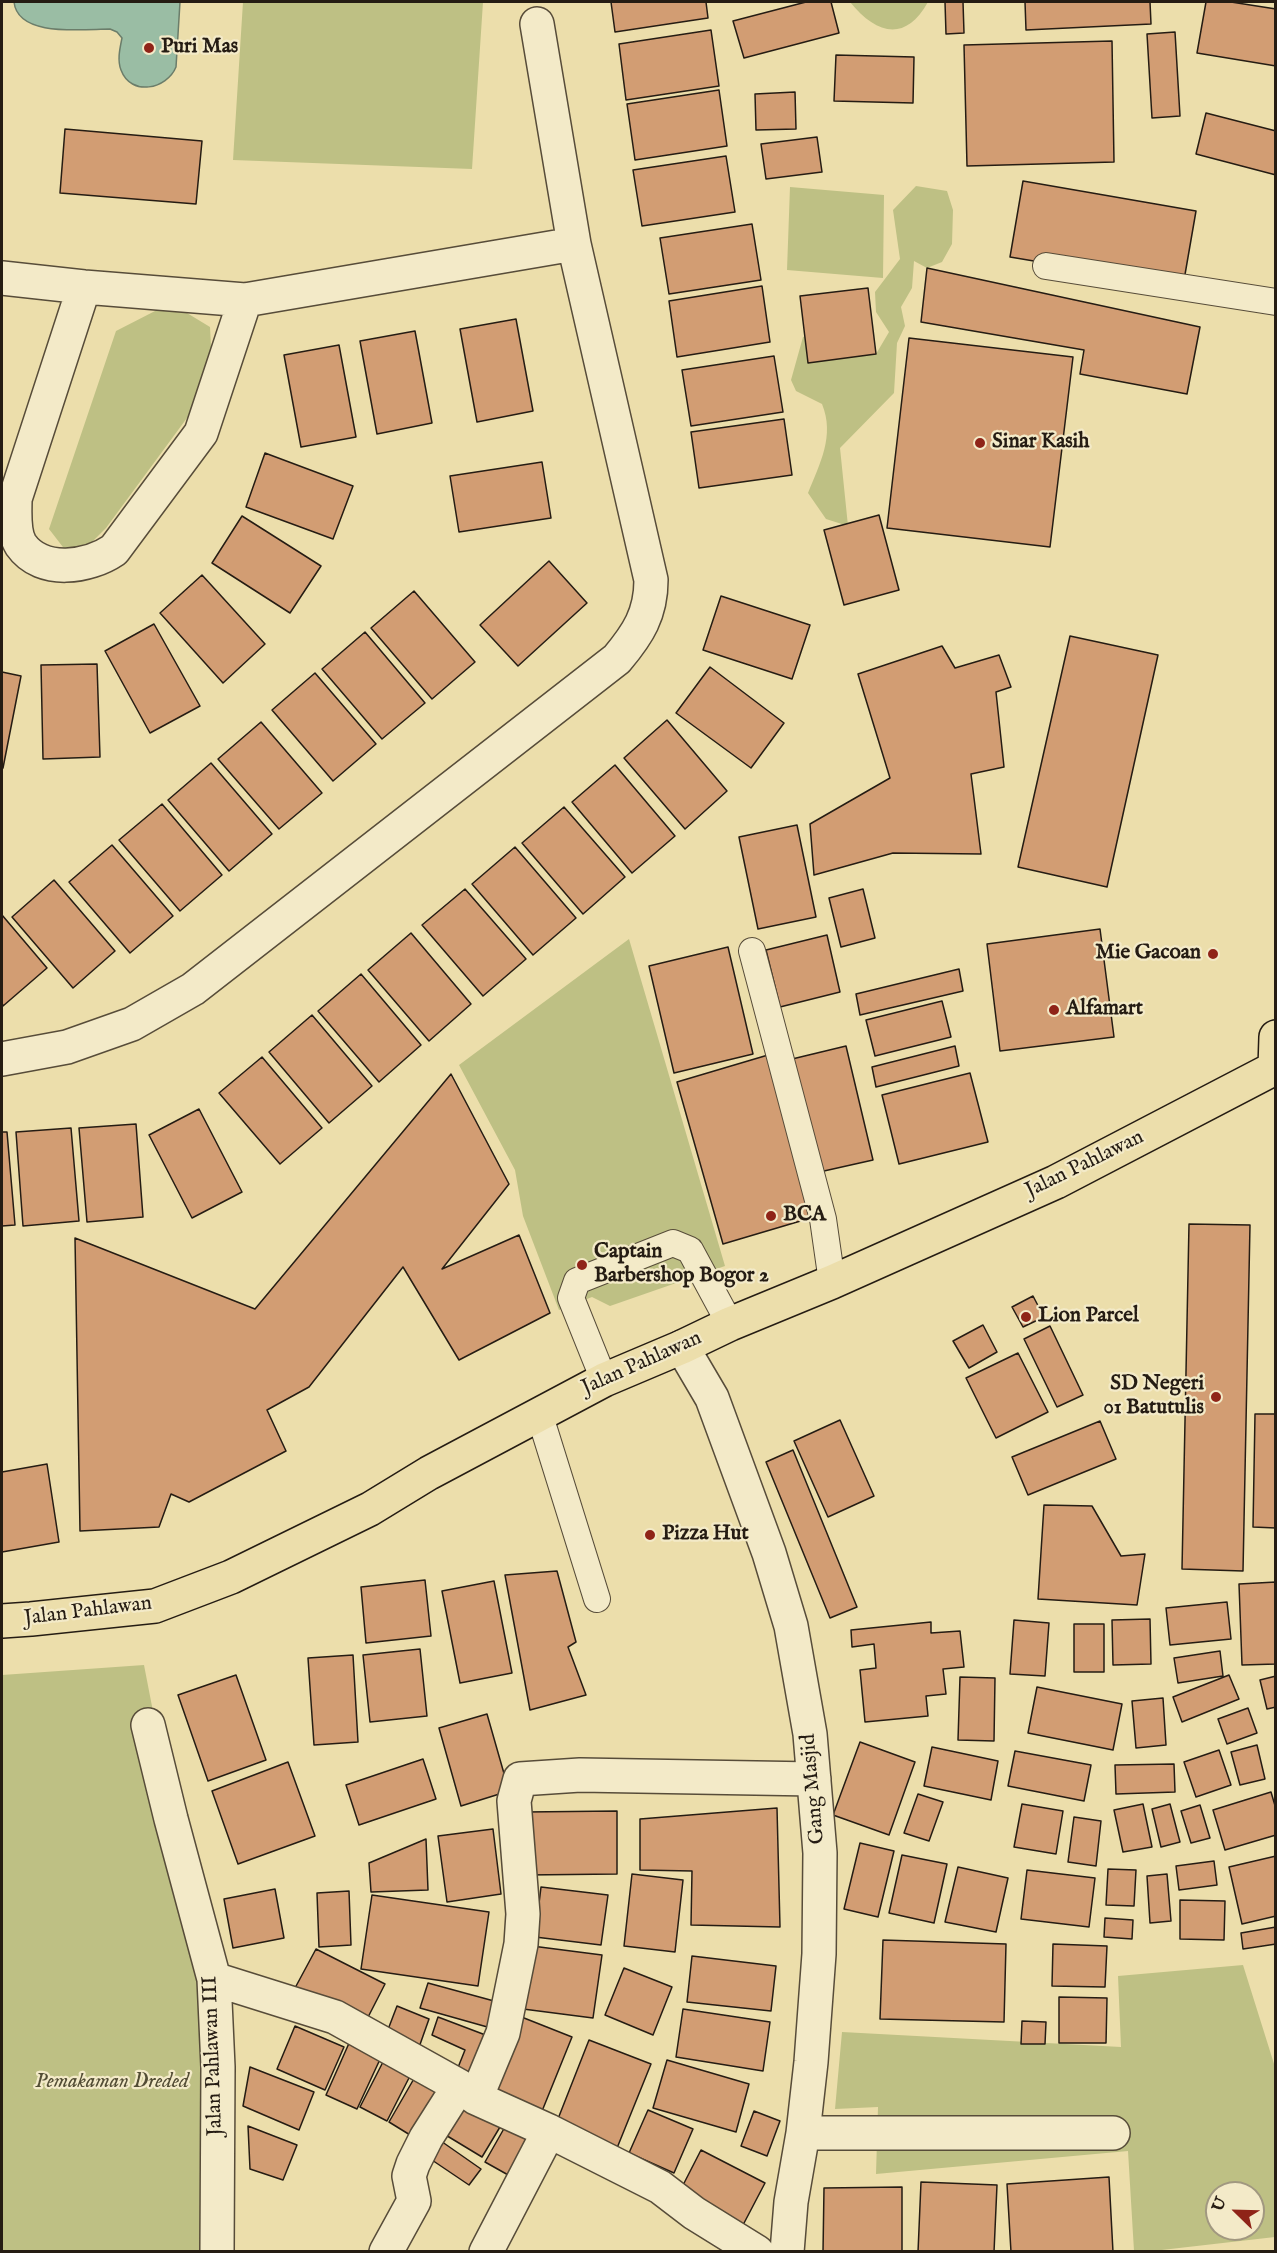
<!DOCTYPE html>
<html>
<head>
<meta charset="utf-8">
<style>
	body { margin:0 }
	#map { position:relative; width:1277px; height:2253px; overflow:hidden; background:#ecdeab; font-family:"IM FELL English",serif }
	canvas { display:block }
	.frame { position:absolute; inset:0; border:3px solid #251c13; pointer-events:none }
	.north { position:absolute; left:1205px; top:2181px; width:60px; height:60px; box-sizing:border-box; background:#f3eac8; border:2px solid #a19880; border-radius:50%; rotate:293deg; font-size:16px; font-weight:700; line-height:24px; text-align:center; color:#251c13 }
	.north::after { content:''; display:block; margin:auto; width:21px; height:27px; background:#8f2418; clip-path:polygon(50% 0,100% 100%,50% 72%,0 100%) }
</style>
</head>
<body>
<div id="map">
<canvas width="1277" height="2253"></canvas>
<div class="frame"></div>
<div class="north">U</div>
</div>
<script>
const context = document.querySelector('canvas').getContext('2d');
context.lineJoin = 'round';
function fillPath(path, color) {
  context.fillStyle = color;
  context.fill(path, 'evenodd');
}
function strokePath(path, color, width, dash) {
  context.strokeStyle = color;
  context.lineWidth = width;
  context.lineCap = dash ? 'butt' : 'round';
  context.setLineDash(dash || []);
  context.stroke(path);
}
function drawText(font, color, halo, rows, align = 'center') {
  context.font = font + ' "IM FELL English",serif';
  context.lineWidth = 4.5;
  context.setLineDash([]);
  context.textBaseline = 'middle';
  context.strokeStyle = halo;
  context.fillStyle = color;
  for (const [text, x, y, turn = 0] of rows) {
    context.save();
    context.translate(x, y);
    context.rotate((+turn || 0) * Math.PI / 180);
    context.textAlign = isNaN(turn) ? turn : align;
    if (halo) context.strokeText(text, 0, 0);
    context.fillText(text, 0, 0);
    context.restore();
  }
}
fillPath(new Path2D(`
	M243,2H483L472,169L233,160Z
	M850,2H928C905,43 876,34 850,2Z
	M916,186L947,191L953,210L952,244L942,262L927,268L914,261L912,288L901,307L905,326L897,343L894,393L840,448L848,526L826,519L808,493C820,463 835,436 822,404L796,391L791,380L803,337L837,329L855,355L876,354L889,332L876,312L875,292L900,259L893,210Z
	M790,187L884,195L883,278L787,270Z
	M157,310H182L210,327L212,365L198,403L106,528L83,551H66L49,529L116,331Z
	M629,939L725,1266L610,1306L592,1297L559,1310L523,1216L515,1170L459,1065Z
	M144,1665L224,2078L219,2251L2,2252V1675Z
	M1243,1965L1275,2067V2237L1153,2251H1134L1128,2151L876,2174L878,2107L835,2109L842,2032L1121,2047L1118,1976ZM1217,2193H1253V2229H1217Z`), '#bec084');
const water = new Path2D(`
	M14,2H180L176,67C167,89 131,97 121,70C117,60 120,48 122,38L117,32L110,29C84,29 18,38 14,2Z`);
fillPath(water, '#9abda4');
strokePath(water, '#6b7d6a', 1.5);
const building = new Path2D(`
	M611,2H706L708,18L615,32Z
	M806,2H831L839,33L744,58L733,21Z
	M945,2H963L964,33L946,34Z
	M1025,2H1150L1151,24L1026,30Z
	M1206,2H1231L1276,9V66L1197,53Z
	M711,30L719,86L626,100L619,44Z
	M1175,32L1180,116L1152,118L1147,34Z
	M1112,41L1114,162L967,166L964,45Z
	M836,55L914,57L913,103L834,101Z
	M719,90L727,146L635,160L627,104Z
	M795,92L796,129L756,130L755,94Z
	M1206,113L1276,131V175L1196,154Z
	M65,129L202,141L196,204L60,193Z
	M817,137L822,172L766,179L761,144Z
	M726,156L735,212L642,226L633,170Z
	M1023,181L1196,211L1183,286L1010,257Z
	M752,224L761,280L669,294L660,238Z
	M927,268L1200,327L1187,394L1080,374L1084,350L921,322Z
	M762,286L770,342L677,357L669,301Z
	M868,288L876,354L808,363L800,296Z
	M516,319L533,411L477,422L460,329Z
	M415,331L432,423L377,434L360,341Z
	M909,338L1073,357L1050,547L887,528Z
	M339,345L356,437L301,447L284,355Z
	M774,356L783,412L691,426L682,370Z
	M784,419L792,475L699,488L691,432Z
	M265,453L353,486L333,539L246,507Z
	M542,462L551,518L459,532L450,476Z
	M879,515L899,590L844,605L824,530Z
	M242,516L321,566L290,613L212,563Z
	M549,561L587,603L518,666L480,625Z
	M202,575L265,644L223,683L160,613Z
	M414,591L475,662L432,699L371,628Z
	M721,596L810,625L792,679L703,650Z
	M154,624L200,706L150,733L105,651Z
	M365,632L425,703L382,739L322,669Z
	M1070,636L1158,655L1107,887L1018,867Z
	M942,646L955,668L999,655L1011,687L996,692L1004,767L971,774L981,854L893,853L814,875L810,824L890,778L858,674Z
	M97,664L100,757L43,759L41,665Z
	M710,667L784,723L751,768L676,713Z
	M2,672L21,676L3,768L2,767Z
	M315,673L376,744L333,781L272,710Z
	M667,720L727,791L685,829L624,758Z
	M261,722L322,793L279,829L218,759Z
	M211,763L272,834L229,871L168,800Z
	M615,765L675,836L632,873L572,802Z
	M162,804L222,875L180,911L119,840Z
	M564,807L625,877L583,914L522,843Z
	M797,825L816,917L758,929L739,837Z
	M112,845L173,916L130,953L69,882Z
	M515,847L576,918L533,955L472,884Z
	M54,880L115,951L73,988L12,917Z
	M465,889L526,959L483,996L422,925Z
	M863,889L875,938L841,947L829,898Z
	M2,915L47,968L3,1006L2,1003Z
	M1100,929L1114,1037L1000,1051L987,944Z
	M411,933L471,1004L429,1041L368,970Z
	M827,935L840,992L780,1007L766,950Z
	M728,947L753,1054L674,1073L649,966Z
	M959,969L963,991L860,1015L856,994Z
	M361,974L421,1045L379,1082L318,1011Z
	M942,1001L951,1037L875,1056L866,1020Z
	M312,1015L372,1086L329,1123L269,1052Z
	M846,1046L873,1160L815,1173L788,1060Z
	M955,1046L959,1066L876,1087L872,1067Z
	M768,1055L814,1217L723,1244L677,1082Z
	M262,1057L322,1128L280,1164L219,1093Z
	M970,1073L988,1142L899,1164L882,1095Z
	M451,1074L509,1184L442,1269L519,1235L550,1313L459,1360L403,1267L309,1387L267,1410L286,1451L189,1502L171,1494L159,1527L80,1531L75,1238L255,1309Z
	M199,1109L242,1192L192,1218L149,1135Z
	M136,1124L143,1217L87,1222L79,1128Z
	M71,1128L79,1221L23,1226L16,1132Z
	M2,1132H7L15,1225L2,1226Z
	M1189,1224L1250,1225L1243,1571L1182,1569Z
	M1033,1296L1044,1317L1023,1327L1012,1307Z
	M983,1325L997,1352L969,1368L953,1341Z
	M1050,1326L1083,1395L1057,1407L1024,1339Z
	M1018,1353L1048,1412L996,1438L966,1378Z
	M1255,1414H1276V1528L1253,1527Z
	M840,1420L874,1496L828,1517L794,1441Z
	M1100,1421L1116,1459L1028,1495L1012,1457Z
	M793,1450L857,1607L830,1618L766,1462Z
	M47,1464L59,1542L2,1552V1472Z
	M1044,1505L1092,1506L1121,1556L1145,1554L1137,1605L1038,1599Z
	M557,1571L576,1642L568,1647L586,1695L530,1710L505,1575Z
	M425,1580L431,1636L366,1643L361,1587Z
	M494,1581L512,1673L460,1683L442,1591Z
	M1276,1582V1664L1242,1665L1239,1584Z
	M1227,1602L1231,1639L1170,1645L1166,1608Z
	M1150,1619L1151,1664L1113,1665L1112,1620Z
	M1014,1620L1049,1623L1045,1676L1010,1674Z
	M931,1622V1633L960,1631L964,1667L943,1669L946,1694L926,1696L928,1716L865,1722L860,1670L876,1668L874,1644L852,1647L851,1630Z
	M1074,1624H1104V1672H1074Z
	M420,1649L427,1716L370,1722L363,1655Z
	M1220,1651L1223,1676L1178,1683L1174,1658Z
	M353,1655L358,1742L314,1745L308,1658Z
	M236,1675L266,1760L208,1781L178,1695Z
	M1229,1675L1239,1699L1182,1722L1173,1697Z
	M1276,1676V1707L1267,1709L1260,1680Z
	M960,1677L995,1678L994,1741L958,1740Z
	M1037,1687L1122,1704L1113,1750L1028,1733Z
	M1163,1698L1166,1745L1136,1748L1132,1701Z
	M1248,1708L1257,1733L1227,1744L1218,1719Z
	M487,1714L509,1791L461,1806L439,1728Z
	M860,1742L915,1762L889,1835L833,1815Z
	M1257,1745L1265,1779L1240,1785L1231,1752Z
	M932,1747L998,1761L991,1800L924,1786Z
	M1219,1750L1231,1785L1196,1797L1184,1762Z
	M1015,1751L1091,1765L1084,1801L1008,1786Z
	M423,1759L436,1799L359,1825L346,1785Z
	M288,1762L315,1836L238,1864L212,1791Z
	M1174,1764L1175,1792L1116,1794L1115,1765Z
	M1271,1792L1276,1809V1835L1225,1850L1213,1810Z
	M918,1794L943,1802L929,1841L904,1833Z
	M1022,1804L1063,1811L1056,1854L1014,1847Z
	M1143,1804L1152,1847L1123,1852L1114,1810Z
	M1170,1804L1180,1842L1161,1847L1152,1809Z
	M1200,1805L1210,1838L1191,1843L1181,1811Z
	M777,1808L780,1927L691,1925L692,1871L640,1870V1819Z
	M617,1811V1874L525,1875V1812Z
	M1074,1817L1101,1821L1096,1866L1068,1862Z
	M493,1829L501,1894L447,1902L438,1836Z
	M426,1839L428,1890L371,1892L369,1863Z
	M860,1843L894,1851L878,1917L844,1909Z
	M902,1855L947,1864L934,1923L889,1913Z
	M1276,1856V1916L1242,1924L1229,1867Z
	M1214,1861L1217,1885L1179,1890L1176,1866Z
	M958,1867L1008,1878L996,1932L945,1922Z
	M1108,1869L1136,1870L1134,1906L1106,1905Z
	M1027,1870L1095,1878L1089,1927L1021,1919Z
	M632,1874L683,1880L675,1952L624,1946Z
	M1167,1874L1171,1921L1150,1923L1147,1876Z
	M541,1887L608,1895L601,1945L535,1937Z
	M275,1889L284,1938L233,1948L224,1899Z
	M349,1891L351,1945L319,1947L317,1893Z
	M372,1895L489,1912L478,1986L361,1969Z
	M1180,1900L1225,1901L1224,1940L1180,1939Z
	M1105,1918L1133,1920L1132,1939L1104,1937Z
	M1276,1927V1944L1243,1949L1241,1933Z
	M883,1940L1006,1944L1004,2022L880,2019Z
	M1053,1944L1107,1946L1105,1987L1052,1986Z
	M532,1946L602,1955L593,2018L523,2009Z
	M316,1949L385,1984L364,2025L295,1988Z
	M692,1956L776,1966L771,2011L687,2002Z
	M624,1968L672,1987L653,2035L605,2015Z
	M428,1983L505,2004L498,2030L420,2008Z
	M1059,1997L1107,1998L1106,2043H1059Z
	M397,2006L429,2019L417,2053L384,2040Z
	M683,2009L770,2022L763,2071L676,2057Z
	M519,2016L572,2037L538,2121L486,2101Z
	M438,2017L496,2039L482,2079L457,2070L465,2050L432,2035Z
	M1022,2021L1046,2022L1045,2044H1021Z
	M295,2026L344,2047L325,2090L277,2069Z
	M589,2040L651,2064L615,2153L554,2129Z
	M350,2041L382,2055L357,2109L326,2095Z
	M385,2058L412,2072L387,2121L360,2107Z
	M667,2060L749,2084L736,2132L653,2108Z
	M250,2067L314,2092L299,2130L243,2106Z
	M419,2070L446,2086L415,2138L389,2122Z
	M467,2094L506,2117L482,2157L444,2134Z
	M648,2110L693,2129L674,2173L629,2153Z
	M754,2111L780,2121L767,2156L741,2146Z
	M510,2118L536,2133L510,2176L485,2162Z
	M248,2126L297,2145L283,2180L250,2169Z
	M438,2139L481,2169L469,2185L426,2156Z
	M701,2150L765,2183L743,2225L680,2191Z
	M1109,2177L1113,2252H1011L1007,2184Z
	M921,2182L997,2185L994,2252H918Z
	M902,2187V2252H823L824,2188Z`);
fillPath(building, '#d29d73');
strokePath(building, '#251c13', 1.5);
const lane = new Path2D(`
	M1046,266L1276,302
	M752,951L823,1219L832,1282
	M604,1380L571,1298L577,1281L673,1243L690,1250L730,1324
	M539,1413L597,1599`);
const street = new Path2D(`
	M2,278L84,287L245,300L574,244
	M84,287L15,499C15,513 13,533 21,545C42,575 89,567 114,550L201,433L245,300
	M2,1059L67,1047L132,1024L193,989L617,659C638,634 651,614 651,580L574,244L537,24
	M682,1347L712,1398L769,1553L791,1626L810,1734L820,1853L819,1954L811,2062L803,2133L791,2202L787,2252
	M148,1725L171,1819L214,1979L218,2067L217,2252
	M214,1979L335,2017L459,2086L476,2098L549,2131L660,2187L694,2213L757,2252
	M476,2098L503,2033L521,1944L523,1914L514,1801L520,1779L580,1775L814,1779
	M803,2133H1113
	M386,2252L414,2201L409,2176L413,2164L426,2138L459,2086
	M486,2252L549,2131`);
const primary = new Path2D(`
	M2,1621L31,1619L155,1606L231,1577L370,1509L429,1473L604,1380L682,1347L730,1324L832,1282L1056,1182L1275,1068L1276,1037`);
strokePath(lane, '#574c39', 28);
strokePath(street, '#574c39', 36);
strokePath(primary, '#251c13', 36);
strokePath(lane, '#f3eac8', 26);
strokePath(street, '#f3eac8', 33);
strokePath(primary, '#ecdeab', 33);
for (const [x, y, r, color] of [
	[149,48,6,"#8f2418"],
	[980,443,6,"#8f2418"],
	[1213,954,6,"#8f2418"],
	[1054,1010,6,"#8f2418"],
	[771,1216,6,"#8f2418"],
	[582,1265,6,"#8f2418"],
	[1026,1317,6,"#8f2418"],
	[1216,1397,6,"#8f2418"],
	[650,1535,6,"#8f2418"]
]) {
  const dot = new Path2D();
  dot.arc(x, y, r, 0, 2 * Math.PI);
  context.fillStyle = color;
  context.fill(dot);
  strokePath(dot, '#f3eac8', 2);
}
drawText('bold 21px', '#251c13', '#f3eac8', [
	["Puri Mas",161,48],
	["Sinar Kasih",992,443],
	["Mie Gacoan",1201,954,"right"],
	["Alfamart",1066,1010],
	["BCA",783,1216],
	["Captain",594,1253],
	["Barbershop Bogor 2",594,1277],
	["Lion Parcel",1038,1317],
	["SD Negeri",1204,1385,"right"],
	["01 Batutulis",1204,1409,"right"],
	["Pizza Hut",662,1535]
], 'left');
drawText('21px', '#251c13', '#f3eac8', [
	["Jalan Pahlawan",1085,1165,-26],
	["Jalan Pahlawan",642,1364,-24],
	["Jalan Pahlawan",88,1612,-7],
	["Gang Masjid",814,1789,-95],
	["Jalan Pahlawan III",214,2056,-92]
]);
drawText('italic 21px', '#534d35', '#f3eac8', [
	["Pemakaman Dreded",112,2083]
]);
</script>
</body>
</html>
